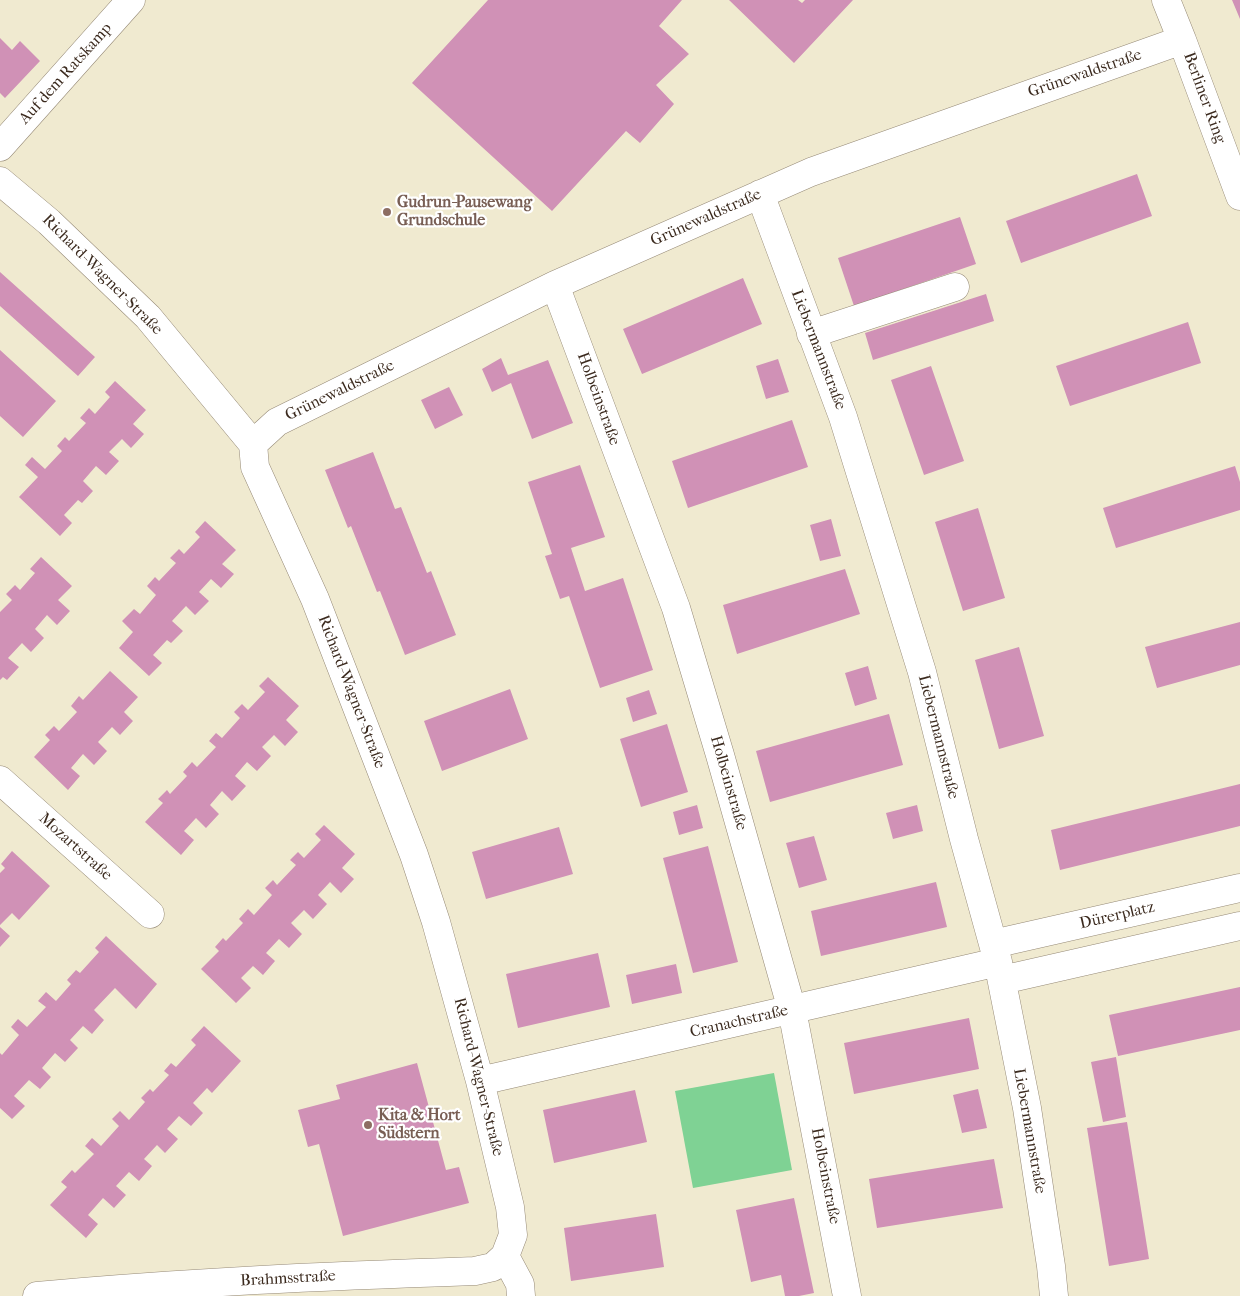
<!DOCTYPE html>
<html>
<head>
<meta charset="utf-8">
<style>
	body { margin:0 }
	canvas { display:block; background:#f0ead0 }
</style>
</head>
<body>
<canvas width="1240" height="1296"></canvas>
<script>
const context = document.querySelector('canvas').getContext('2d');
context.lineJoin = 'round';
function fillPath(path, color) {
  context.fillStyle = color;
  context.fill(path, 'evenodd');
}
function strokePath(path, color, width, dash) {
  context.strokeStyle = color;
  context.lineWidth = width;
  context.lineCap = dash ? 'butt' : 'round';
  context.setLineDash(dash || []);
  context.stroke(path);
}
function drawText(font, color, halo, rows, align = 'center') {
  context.font = font + ' "IM FELL French Canon",serif';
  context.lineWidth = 4.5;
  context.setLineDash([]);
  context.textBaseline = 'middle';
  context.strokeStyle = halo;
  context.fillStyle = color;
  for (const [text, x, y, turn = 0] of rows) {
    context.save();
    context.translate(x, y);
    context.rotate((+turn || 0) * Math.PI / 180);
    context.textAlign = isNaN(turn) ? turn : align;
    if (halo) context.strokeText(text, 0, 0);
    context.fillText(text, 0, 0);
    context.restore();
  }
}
fillPath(new Path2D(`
	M774,1073L792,1170L693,1188L675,1091Z`), '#7fd294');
fillPath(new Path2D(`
	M488,0H682L659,26L689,54L656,85L674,104L640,143L626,131L552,211L412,83Z
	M729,0H798L802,3L805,0H853L794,63Z
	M1232,0H1240V19Z
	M0,38L12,50L20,41L40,61L5,98L0,93Z
	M1137,174L1152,216L1021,263L1006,221Z
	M960,217L976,264L854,306L838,258Z
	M0,272L95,357L78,376L0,306Z
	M743,278L762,324L642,374L623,329Z
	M986,294L994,321L873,360L865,333Z
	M1188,322L1201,363L1070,406L1056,366Z
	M0,350L56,401L23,437L0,416Z
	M501,358L508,375L548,360L573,423L532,439L511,383L492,392L482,369Z
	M778,359L789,392L766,399L756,366Z
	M931,366L964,461L924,475L891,380Z
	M115,381L146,410L133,424L144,434L131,448L122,439L109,452L119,461L106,475L96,466L83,481L93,491L82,503L78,500L64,515L72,523L60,536L19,497L38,477L25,465L32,457L45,469L62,451L57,446L65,437L69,441L86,423L80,418L89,408L95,414L110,397L105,392Z
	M449,387L463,415L435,429L421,400Z
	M792,420L808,467L688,508L672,461Z
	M373,452L395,509L401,507L427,573L431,571L456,635L405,655L380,591L377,592L351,526L348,528L325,470Z
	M580,465L605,537L571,548L585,591L623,578L653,670L600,688L569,596L560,599L545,556L552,554L528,482Z
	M1235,466L1240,482V510L1116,548L1103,508Z
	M978,508L1005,598L963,611L935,522Z
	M831,519L841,556L820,561L810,525Z
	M205,521L236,550L222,564L234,574L221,588L211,579L199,592L209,601L195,615L186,606L172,621L183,631L171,643L167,640L153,655L162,663L149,676L119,648L133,632L122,621L134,609L140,614L156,595L147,586L155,577L159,581L176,563L170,558L179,549L184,554L200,537L195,532Z
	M41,557L72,586L58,600L70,611L57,625L47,615L35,629L44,638L31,652L22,643L8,658L19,667L7,680L3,677L0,680V612L12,600L6,594L15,585L20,590L35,573L30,569Z
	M845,569L860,614L737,654L723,605Z
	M1240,622V665L1157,688L1145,647Z
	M1019,647L1044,736L999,749L975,660Z
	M868,666L877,699L855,706L845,673Z
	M110,671L138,697L124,712L133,721L120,735L112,727L98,742L107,751L94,765L83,754L71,768L80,776L68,790L34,757L50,740L45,735L54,726L59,731L77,712L71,706L79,696L83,700Z
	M268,677L299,706L286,720L298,732L285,746L274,735L262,747L271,756L257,771L247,762L235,776L246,786L232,801L222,791L210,805L219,814L206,828L196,818L184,831L194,840L181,855L145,822L163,803L158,799L167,790L170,794L187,776L183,772L192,762L197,767L216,747L209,741L216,733L222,738L240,718L234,712L242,704L248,710L265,692L259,686Z
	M510,689L528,739L442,771L424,721Z
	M649,690L657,714L633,722L626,698Z
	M889,714L903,765L770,802L756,751Z
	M667,724L688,792L641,807L620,739Z
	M1240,784V826L1060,870L1051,830Z
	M697,805L703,828L679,835L673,812Z
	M917,805L923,831L893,839L886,813Z
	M324,825L355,854L342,868L354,879L341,893L330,882L318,895L327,904L313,919L304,910L291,923L302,934L289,948L279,939L266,953L275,961L263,975L253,966L241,978L251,988L236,1003L201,969L219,951L215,947L223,938L226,941L243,923L239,919L248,909L254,915L272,895L265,888L273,880L277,885L296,865L290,860L298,852L304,858L321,840L315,834Z
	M559,827L573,874L486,899L472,852Z
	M814,836L827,880L799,888L786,843Z
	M708,846L738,962L693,973L663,858Z
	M12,851L50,886L19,920L12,913L0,925V873L5,868L1,864Z
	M936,882L947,927L821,956L811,911Z
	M0,927L10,936L0,947Z
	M106,936L157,984L136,1009L115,988L94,1010L104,1020L92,1034L83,1026L70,1040L78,1048L65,1062L55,1053L42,1068L51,1077L40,1089L29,1080L14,1096L25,1106L12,1119L0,1108V1053L2,1055L19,1035L11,1027L18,1019L27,1027L46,1007L38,1001L46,992L56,1001L71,984L67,980L76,970L80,973L99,952L95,948Z
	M598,953L610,1007L518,1028L506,974Z
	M676,964L682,993L632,1004L626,975Z
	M1240,987V1030L1118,1056L1109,1015Z
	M969,1018L979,1069L854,1094L844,1043Z
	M204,1026L241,1061L212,1093L207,1088L193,1103L203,1113L191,1126L179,1116L167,1129L178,1139L165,1153L157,1145L144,1159L152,1166L139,1181L129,1172L116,1186L126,1195L114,1208L103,1198L88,1215L98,1224L86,1238L50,1205L67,1187L61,1182L72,1170L75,1173L94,1154L85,1146L92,1138L101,1146L119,1126L112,1119L120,1111L129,1120L145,1102L141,1098L150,1089L153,1092L169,1075L164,1071L171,1063L176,1067L196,1045L191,1040Z
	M1116,1057L1126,1117L1103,1122L1091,1062Z
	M417,1063L446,1170L459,1167L469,1203L343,1236L319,1144L308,1147L298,1110L340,1099L336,1085Z
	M978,1089L987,1128L962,1133L953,1095Z
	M635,1090L647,1142L554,1163L543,1110Z
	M1127,1122L1149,1259L1109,1266L1087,1128Z
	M994,1159L1003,1208L877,1228L869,1179Z
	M794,1198L814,1293L799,1296H785L781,1275L751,1282L736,1210Z
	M656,1214L664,1267L571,1281L564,1228Z`), '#d091b6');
const minor = new Path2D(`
	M1166,0L1182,40L1240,196
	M0,147L131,0
	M0,181L49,222L148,317L253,444L255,467L315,599L414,855L436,922L480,1081L510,1207L513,1235L505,1256L520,1284L521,1296
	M760,194L843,417L922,672L964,839L998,962L1027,1108L1051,1266L1054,1296
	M555,285L676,608L720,755L792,1010L847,1296
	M811,334L955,287
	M253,444L277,422L555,285L811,172L1182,40
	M0,780L150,914
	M993,944L1240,888
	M1002,980L1240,926
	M480,1081L998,962
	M37,1296C183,1282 329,1276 475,1271L493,1267L505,1256`);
strokePath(minor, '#968a77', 29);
strokePath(minor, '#fff', 28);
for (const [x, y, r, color] of [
	[387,212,5,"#8d6e63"],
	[368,1125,5,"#8d6e63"]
]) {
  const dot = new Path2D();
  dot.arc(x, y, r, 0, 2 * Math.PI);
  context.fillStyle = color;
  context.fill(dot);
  strokePath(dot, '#fff', 2);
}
drawText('16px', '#3b2a1e', '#fff', [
	["Auf dem Ratskamp",66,74,-48],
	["Grünewaldstraße",1085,74,-19],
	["Berliner Ring",1204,98,70],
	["Grünewaldstraße",706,218,-24],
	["Richard-Wagner-Straße",102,275,45],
	["Liebermannstraße",818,350,69],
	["Grünewaldstraße",340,391,-26],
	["Holbeinstraße",598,399,70],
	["Richard-Wagner-Straße",351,692,69],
	["Liebermannstraße",938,737,76],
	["Holbeinstraße",728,783,74],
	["Mozartstraße",75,847,42],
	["Dürerplatz",1117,916,-13],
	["Cranachstraße",739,1022,-13],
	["Richard-Wagner-Straße",478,1077,76],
	["Liebermannstraße",1029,1131,80],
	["Holbeinstraße",825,1176,79],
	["Brahmsstraße",288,1279,-3]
]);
drawText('bold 16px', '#785e54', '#fff', [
	["Gudrun-Pausewang",397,203],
	["Grundschule",397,221],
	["Kita & Hort",378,1116],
	["Südstern",378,1134]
], 'left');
</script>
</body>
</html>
